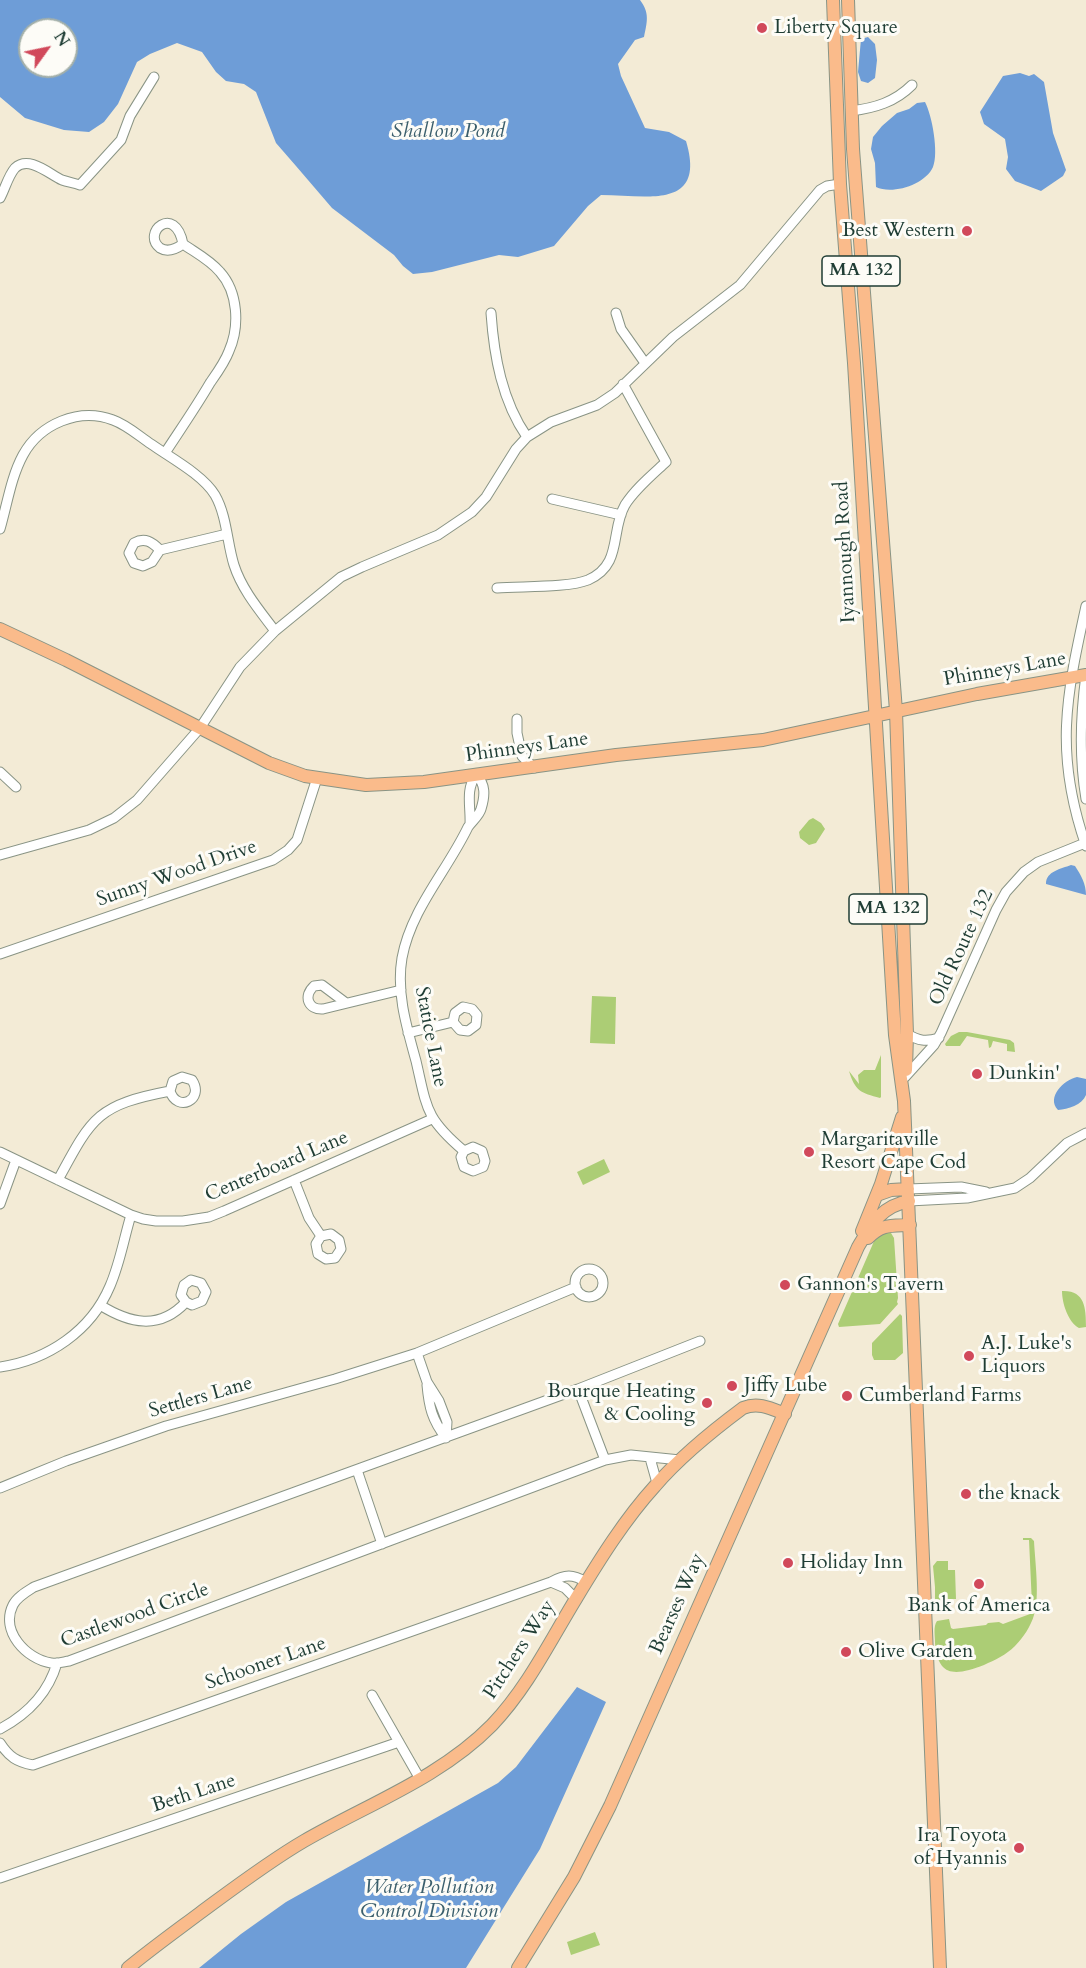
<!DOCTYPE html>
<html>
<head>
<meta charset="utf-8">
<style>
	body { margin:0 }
	#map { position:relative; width:1086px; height:1968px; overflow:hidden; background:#f3ebd6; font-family:Cardo,serif }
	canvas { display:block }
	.north { position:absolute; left:18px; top:18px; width:60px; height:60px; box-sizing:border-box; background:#fdfcf7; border:2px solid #a4b0a9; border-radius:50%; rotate:57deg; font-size:16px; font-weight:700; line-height:24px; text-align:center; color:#1f3d34 }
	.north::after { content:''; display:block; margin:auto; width:21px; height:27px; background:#d1495b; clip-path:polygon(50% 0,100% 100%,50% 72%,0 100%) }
</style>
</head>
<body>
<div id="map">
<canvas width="1086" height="1968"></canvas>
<div class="north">N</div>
</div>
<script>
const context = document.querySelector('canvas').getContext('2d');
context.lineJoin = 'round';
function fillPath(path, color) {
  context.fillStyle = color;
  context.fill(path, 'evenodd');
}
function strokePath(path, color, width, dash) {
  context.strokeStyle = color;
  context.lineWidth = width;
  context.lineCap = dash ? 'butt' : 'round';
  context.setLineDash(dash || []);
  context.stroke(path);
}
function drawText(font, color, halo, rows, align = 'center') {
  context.font = font + ' Cardo,serif';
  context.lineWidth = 6;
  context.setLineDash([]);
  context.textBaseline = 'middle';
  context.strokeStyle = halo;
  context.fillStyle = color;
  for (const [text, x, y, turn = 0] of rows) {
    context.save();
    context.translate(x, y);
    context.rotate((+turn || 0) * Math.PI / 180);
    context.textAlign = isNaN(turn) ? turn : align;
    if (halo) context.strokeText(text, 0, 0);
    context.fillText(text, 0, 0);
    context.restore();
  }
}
fillPath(new Path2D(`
	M813,818L821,823L825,829L816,843L809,845L800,838L799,832L809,820Z
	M592,996L616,997L615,1044L590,1043Z
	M959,1032H967L1010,1040L1014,1043L1015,1052L1007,1051V1044L993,1041L991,1047L989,1048L988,1040L967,1036L960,1046H946L945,1044L951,1036Z
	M881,1055V1097L880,1098C861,1093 855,1091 849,1071L859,1084L858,1075L864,1070H875Z
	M604,1159L610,1172L583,1185L577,1172Z
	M884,1232L891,1233L894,1238L898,1298L897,1302L898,1304L880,1324L839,1327L838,1324L875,1239Z
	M1062,1291C1085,1290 1086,1308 1086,1327L1079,1328C1068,1322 1062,1303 1062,1291Z
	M900,1314L902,1316L903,1353L895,1360H874L872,1355V1343Z
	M1023,1538H1031L1034,1541C1035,1561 1040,1597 1034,1615C1031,1626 1023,1638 1015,1646C1006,1655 995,1660 984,1665C957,1675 938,1679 935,1643C935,1635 933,1627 937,1621L949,1619L951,1628L953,1629L986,1625L988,1623L999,1622L1003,1624L1030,1614L1032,1605L1029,1540H1023Z
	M937,1561H948V1570H955L956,1599H949L948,1610H939L935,1607V1587L933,1566Z
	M595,1932L600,1945L571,1955L567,1942Z`), '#accd75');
fillPath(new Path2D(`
	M0,0H640C650,13 647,22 644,37L635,40L618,64L621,76L645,128L669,132L686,141C707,211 645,195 601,195L588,206L554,246L518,257L499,255L432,272L413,274L403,266L394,255L332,208L296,166L276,143L256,92L244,84L226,81L216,72L202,52L177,43L150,54L137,62L118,104L104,122L89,132L64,130L25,118L0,97ZM30,30H66V66H30Z
	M868,37L875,44L877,60L875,78L868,83L861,81L858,72L861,39Z
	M1020,73L1029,76L1034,74L1044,82L1053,133L1066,170L1063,176L1041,191L1015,181L1006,169L1008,157L1005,139L984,124L980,112L1003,76Z
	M925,102C932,115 939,153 933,167C925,185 892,195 876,187L875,163L871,149L873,137L882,126L897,113L909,109L917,103Z
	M1071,865L1075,866C1081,875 1086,884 1086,895L1046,884C1046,871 1061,869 1071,865Z
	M1077,1077L1086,1079C1086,1083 1086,1091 1086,1095C1082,1105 1068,1109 1058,1110C1046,1097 1064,1080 1077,1077Z
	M577,1687L606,1702L540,1849L466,1968H199L241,1934L286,1902L498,1783L516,1767Z`), '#6e9dd7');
const minor = new Path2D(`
	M851,111C875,108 895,102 912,85
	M0,198C5,189 8,176 15,168C29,155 49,174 62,180C68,182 74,183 80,185L121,140L130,116L154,77
	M491,313C494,356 502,401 527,437
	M616,313L621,329L645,363
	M165,453C180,430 196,407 210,383C217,373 225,362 229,351C240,326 238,292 220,272C210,260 196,253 183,244C175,203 141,233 160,248C168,253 176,249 183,244
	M552,499L621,515
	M0,529C7,505 11,477 23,455C40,424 79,407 113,420C127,425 139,436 151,444C171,458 203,475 215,495C227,516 227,543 234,565C242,590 260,611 275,631
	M160,550L152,562L143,566L134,563L129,553L134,543C145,537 152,542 160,550L227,534
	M497,588C520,586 568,588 588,580C623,565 610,531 625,505C635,489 652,475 666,462L623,384
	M1086,606C1066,697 1054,754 1086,846
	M1086,675C1080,718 1079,757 1086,799
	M517,719V733L522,756L534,768
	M0,772L16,787
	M0,855L89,830L114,818L137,800L200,728L240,667L275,631L341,577L362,567L438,535L472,512L486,497L516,449L527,437L551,422L597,405L615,393L673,337L740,285L820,190L827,186L840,184
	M0,954L273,860L288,850L297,840L317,778
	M346,1003L322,985L314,986C303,996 308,1010 323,1009L401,990
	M408,1033L453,1022L460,1030L468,1031L476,1025L477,1015L472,1009L463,1007L455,1013L453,1022
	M907,1034C919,1041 926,1042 939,1038
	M905,1077L934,1045L941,1033L996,910L1006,892L1024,872L1038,862L1085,843
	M464,1151L473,1147L482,1151L485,1161L483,1167L473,1171L464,1167L461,1157L464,1151C425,1118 427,1108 416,1061C407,1028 396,993 402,958C411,909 447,871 468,827C472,821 479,816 481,809C485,796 486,784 476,775C465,790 471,807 470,824
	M0,1152L131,1215L143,1219L156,1221H183L209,1217L224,1211L432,1119
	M58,1180C92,1117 97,1105 170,1091C177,1113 205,1100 192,1080L182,1077L173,1081L170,1091
	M294,1180L309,1218L321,1236L316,1244L318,1254L326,1259L335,1258L341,1249L339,1240L331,1234L321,1236
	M908,1189L961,1187L986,1192
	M909,1201L967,1198L1015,1188L1030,1178L1067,1143L1086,1133
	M0,1204L16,1160
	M575 1283a14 14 0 1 1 28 0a14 14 0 1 1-28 0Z
	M100,1305C129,1323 159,1331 186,1302L192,1305L202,1301L206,1292L201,1283L191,1280L184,1285L181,1295L186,1302
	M417,1353L427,1382L439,1401L447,1422L446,1438
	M0,1367C48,1360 91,1331 110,1286C120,1263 124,1238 131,1215
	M427,1385C429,1407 432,1420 446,1438
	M578,1389L605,1460
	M650,1458L657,1483
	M680,1460L631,1455L605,1460L69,1661C63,1662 57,1664 51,1663C26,1659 0,1631 13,1605C17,1597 26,1592 34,1587L578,1389L700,1341
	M357,1470L382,1544
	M0,1488L66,1461L166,1426L335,1379L417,1353L576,1287
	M576,1599L565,1588L551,1582C565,1574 573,1574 586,1582
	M372,1695L420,1779
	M0,1729C28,1714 48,1694 57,1663
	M0,1743C9,1757 17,1762 33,1765L551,1582
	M0,1878L399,1742`);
const major = new Path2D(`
	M833,0L840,184L854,363L895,1035L904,1101L940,1968
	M848,0L853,149L896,711L907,1034L906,1070
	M0,629L66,660L269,763L305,776L366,785L424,782L616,755L763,740L977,694L1086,675
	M877,1195L891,1190L908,1189
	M862,1231L881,1184L902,1117
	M868,1238C882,1224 890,1226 910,1225
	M128,1968C151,1949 176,1931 200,1913C234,1888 268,1862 304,1841C368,1804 440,1778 492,1725C528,1687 550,1641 577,1597C600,1559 625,1519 655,1486C680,1457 712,1431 743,1408C758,1402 770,1408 785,1414
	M518,1968L574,1877L610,1806L858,1247C871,1225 881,1206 909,1201`);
strokePath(minor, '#899485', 11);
strokePath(major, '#899485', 14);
strokePath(minor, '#fff', 9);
strokePath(major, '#fabb8b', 12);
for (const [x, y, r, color] of [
	[762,28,6,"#d1495b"],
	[967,231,6,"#d1495b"],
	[977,1074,6,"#d1495b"],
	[809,1152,6,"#d1495b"],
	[785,1285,6,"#d1495b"],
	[969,1356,6,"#d1495b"],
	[732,1386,6,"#d1495b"],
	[847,1396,6,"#d1495b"],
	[707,1403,6,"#d1495b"],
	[966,1494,6,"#d1495b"],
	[788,1563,6,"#d1495b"],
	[979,1584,6,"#d1495b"],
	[846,1652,6,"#d1495b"],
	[1019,1848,6,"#d1495b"]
]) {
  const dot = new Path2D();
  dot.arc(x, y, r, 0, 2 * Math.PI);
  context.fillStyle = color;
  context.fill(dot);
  strokePath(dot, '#fdfcf7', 2);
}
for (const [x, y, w] of [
	[861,271,78],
	[888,909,78]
]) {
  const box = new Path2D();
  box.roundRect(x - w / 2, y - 15, w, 30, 4.5);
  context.fillStyle = '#fdfcf7';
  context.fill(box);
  strokePath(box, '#1f3d34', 1.5);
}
drawText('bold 18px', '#1f3d34', null, [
	["MA 132",861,271],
	["MA 132",888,909]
]);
drawText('20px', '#1f3d34', '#fdfcf7', [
	["Liberty Square",774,28],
	["Best Western",955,231,"right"],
	["Dunkin'",989,1074],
	["Margaritaville",821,1140],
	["Resort Cape Cod",821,1163],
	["Gannon's Tavern",797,1285],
	["A.J. Luke's",981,1344],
	["Liquors",981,1367],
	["Jiffy Lube",744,1386],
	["Bourque Heating",695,1392,"right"],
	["& Cooling",695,1415,"right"],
	["Cumberland Farms",859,1396],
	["the knack",978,1494],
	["Holiday Inn",800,1563],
	["Bank of America",979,1606,"center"],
	["Olive Garden",858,1652],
	["Ira Toyota",1007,1836,"right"],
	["of Hyannis",1007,1859,"right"]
], 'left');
drawText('20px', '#1f3d34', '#fdfcf7', [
	["Iyannough Road",846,552,-93],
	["Phinneys Lane",1005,670,-10],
	["Phinneys Lane",527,748,-8],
	["Sunny Wood Drive",177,874,-19],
	["Old Route 132",962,948,-65],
	["Statice Lane",430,1037,79],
	["Centerboard Lane",277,1167,-23],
	["Settlers Lane",201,1398,-16],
	["Bearses Way",678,1604,-66],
	["Castlewood Circle",135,1616,-20],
	["Pitchers Way",520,1650,-57],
	["Schooner Lane",266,1664,-19],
	["Beth Lane",194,1794,-18]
]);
drawText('italic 21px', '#3b5f6d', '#fdfcf7', [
	["Shallow Pond",448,132],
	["Water Pollution",429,1888],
	["Control Division",429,1912]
]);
</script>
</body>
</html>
